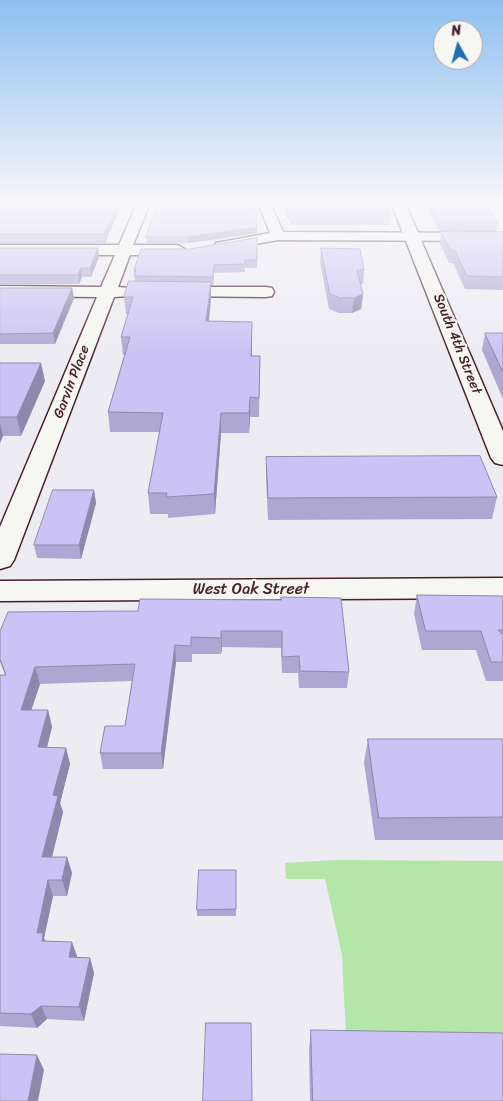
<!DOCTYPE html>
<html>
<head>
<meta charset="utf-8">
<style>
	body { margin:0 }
	#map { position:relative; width:503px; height:1101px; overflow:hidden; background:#edecf3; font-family:Sriracha,sans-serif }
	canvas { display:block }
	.north { position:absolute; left:433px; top:20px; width:50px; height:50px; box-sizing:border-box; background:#f6f6f2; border:1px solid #b1a0a2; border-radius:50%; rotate:353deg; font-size:14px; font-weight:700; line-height:20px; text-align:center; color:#4a1f2b }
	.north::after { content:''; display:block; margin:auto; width:18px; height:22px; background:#1f6fb2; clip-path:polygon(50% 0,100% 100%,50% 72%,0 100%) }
</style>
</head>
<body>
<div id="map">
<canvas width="503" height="1101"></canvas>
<div class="north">N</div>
</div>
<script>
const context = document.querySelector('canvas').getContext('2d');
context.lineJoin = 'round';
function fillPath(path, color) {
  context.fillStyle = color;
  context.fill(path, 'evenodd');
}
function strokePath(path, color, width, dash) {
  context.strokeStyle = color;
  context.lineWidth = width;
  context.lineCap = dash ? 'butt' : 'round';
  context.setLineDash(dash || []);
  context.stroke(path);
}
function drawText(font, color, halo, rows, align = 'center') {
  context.font = font + ' Sriracha,sans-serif';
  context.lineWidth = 4.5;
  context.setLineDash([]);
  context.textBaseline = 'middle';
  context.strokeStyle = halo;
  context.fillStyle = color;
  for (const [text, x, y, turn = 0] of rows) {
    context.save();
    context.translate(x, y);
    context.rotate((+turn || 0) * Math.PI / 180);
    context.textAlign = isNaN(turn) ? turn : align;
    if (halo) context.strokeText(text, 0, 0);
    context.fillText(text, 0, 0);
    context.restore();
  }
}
fillPath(new Path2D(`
	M336,860L503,861V1038L346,1035L342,955L325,879H286L285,863Z`), '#b3e6a7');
const minor = new Path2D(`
	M137,203H150L133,245H178L186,250L178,255H130L118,287L130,288L132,292L130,296L114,297L14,560L10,566L0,569V527L97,297L0,296V286L101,287L115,255H0V245H119Z
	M258,203H270L283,232L503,233V241L278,240L221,250L216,249L214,246L216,243L270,233Z
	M175,287H266L272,288L274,292L272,296L266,297L169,296L167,292L169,288Z`);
const major = new Path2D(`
	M391,203H405L503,431V465L495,463L491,458Z
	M503,578V598L0,601V581Z`);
strokePath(minor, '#4a1f2b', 3);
strokePath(major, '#4a1f2b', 3);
fillPath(minor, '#f6f6f2');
fillPath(major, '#f6f6f2');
fillPath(new Path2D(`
	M0,203H122L105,243H0Z
	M281,203H386L390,215L389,225H291Z
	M425,203H484L498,222L496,231H453L503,232V290L465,289L453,263H449L440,244L441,232L446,231H439Z
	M257,233L189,243H146V237Z
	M257,238V268H245V272L214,273L213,285H211V299L209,321L252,339V356H260L259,417H250L249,433H221L215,514L168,518V514H150L148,493L160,432H110L108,412L125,355H123L121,337L128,314H126L124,297L135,282L134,270L189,249Z
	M0,248H98L99,257L91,277H82L79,284L0,285Z
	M321,248L364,270L363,284H360L363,294L361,309L352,313H339L329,309L320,262Z
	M0,288H72L74,298L55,344H0Z
	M485,333H503V399L482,350Z
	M0,363L45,381L21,436H3L0,443Z
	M266,457L497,497L492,519L268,520L266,479Z
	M94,490L96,503L81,559L37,558L34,545Z
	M417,595L503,596V681H486L476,650H422L414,614Z
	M281,600L349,672L347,688H299L298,673H282L281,648L222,647L221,654H192V662H176L163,769H103L100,753L125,726L132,681L40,684L31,710H48L52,727L47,747L66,748L70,764L60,803L63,812L52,857H67L72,873L67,896H53L44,938L46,941L77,956V957L90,958L94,973L84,1021L47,1019L37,1028L0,1026V675H5L0,662V631L138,611Z
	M368,739H503V840H375L364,762Z
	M236,870V916H197V910Z
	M311,1030L503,1101H310L309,1049Z`), '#afa7d3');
fillPath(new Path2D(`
	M117,203H122L105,243L104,234Z
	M257,227V233L189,243V237Z
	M98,248L99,257L91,277L90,268Z
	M214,265V273L213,285V277Z
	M81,268L82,277L79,284L78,275Z
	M211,282V299L207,339L206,321Z
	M72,288L74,298L55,344L53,333Z
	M363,294L361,309L352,313L354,298Z
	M252,322V339L251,374V356Z
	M41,363L45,381L21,436L17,417Z
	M250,397V417L249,433V413Z
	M221,413V433L215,514L214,494Z
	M0,423L3,436L0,443Z
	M94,490L96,503L81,559L79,545Z
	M221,631L222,647L221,654Z
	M175,645L176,662L163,769L161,753Z
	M35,667L40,684L26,726L21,710Z
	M48,710L52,727L43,763L38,747Z
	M66,748L70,764L60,803L63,812L48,873L42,857L53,795Z
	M67,857L72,873L67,896L62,880Z
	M48,880L53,896L44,938L48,948H42L37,933Z
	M72,942L77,956L74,972L69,957Z
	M90,958L94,973L84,1021L79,1007Z
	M41,1006L47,1019L37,1028L31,1014Z
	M37,1055L44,1070L38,1101H28Z`), '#8e88ac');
const building = new Path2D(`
	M0,203H117L104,234H0Z
	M158,203H256L257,227L189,237H146Z
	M286,203H386L390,215L291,214Z
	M430,203H484L498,222H440Z
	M446,231L503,232V277L467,276L455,251H451L441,232Z
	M257,238V260H245V264L214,265L213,277L134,276L136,270H134L141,249H189Z
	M0,248H98L90,268H81L78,275H0Z
	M321,248L360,249L364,270H357L363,294L354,298H340L330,294Z
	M129,281L211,282L206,321L252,322L251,356H260L259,398L250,397L249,413H221L214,494L166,497L167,493H148L163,413L108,412L130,337H121L133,297H124Z
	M0,288H72L53,333L0,334Z
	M485,333H503V372Z
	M0,363H41L17,417H0Z
	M480,456L497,497L268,498L266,457Z
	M53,490H94L79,545H34Z
	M417,595L503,596V630H498L503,635V662H491L481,631H426Z
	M281,597L341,598L349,672L300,671L299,656L282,657V631H221V638L191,637V646L175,645L161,753H100L105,726H125L135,664L35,667L21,710H48L38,747L66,748L53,795L58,796L42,857H67L62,880H48L37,933H43L42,941L72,942L69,957L90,958L79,1007L41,1006L31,1014L0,1013V675H6L0,659V631L8,612L138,611L140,599L281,600Z
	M368,739H503V817L379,818Z
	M199,870H236V909L197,910Z
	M206,1023H251L252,1101H203Z
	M311,1030L503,1033V1101H313Z
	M0,1054L37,1055L28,1101H0Z`);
fillPath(building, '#cbc2f5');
strokePath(building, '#8e88ac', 1);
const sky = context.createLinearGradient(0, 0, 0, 357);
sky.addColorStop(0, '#8dc0f1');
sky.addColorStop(0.57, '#f7f6fa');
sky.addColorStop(1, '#f7f6fa00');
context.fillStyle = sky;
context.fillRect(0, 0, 503, 357);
drawText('14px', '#4a1f2b', '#f6f6f2', [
	["South 4th Street",457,344,68],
	["Garvin Place",72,382,-69]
]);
drawText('16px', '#4a1f2b', '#f6f6f2', [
	["West Oak Street",251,590]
]);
</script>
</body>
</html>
